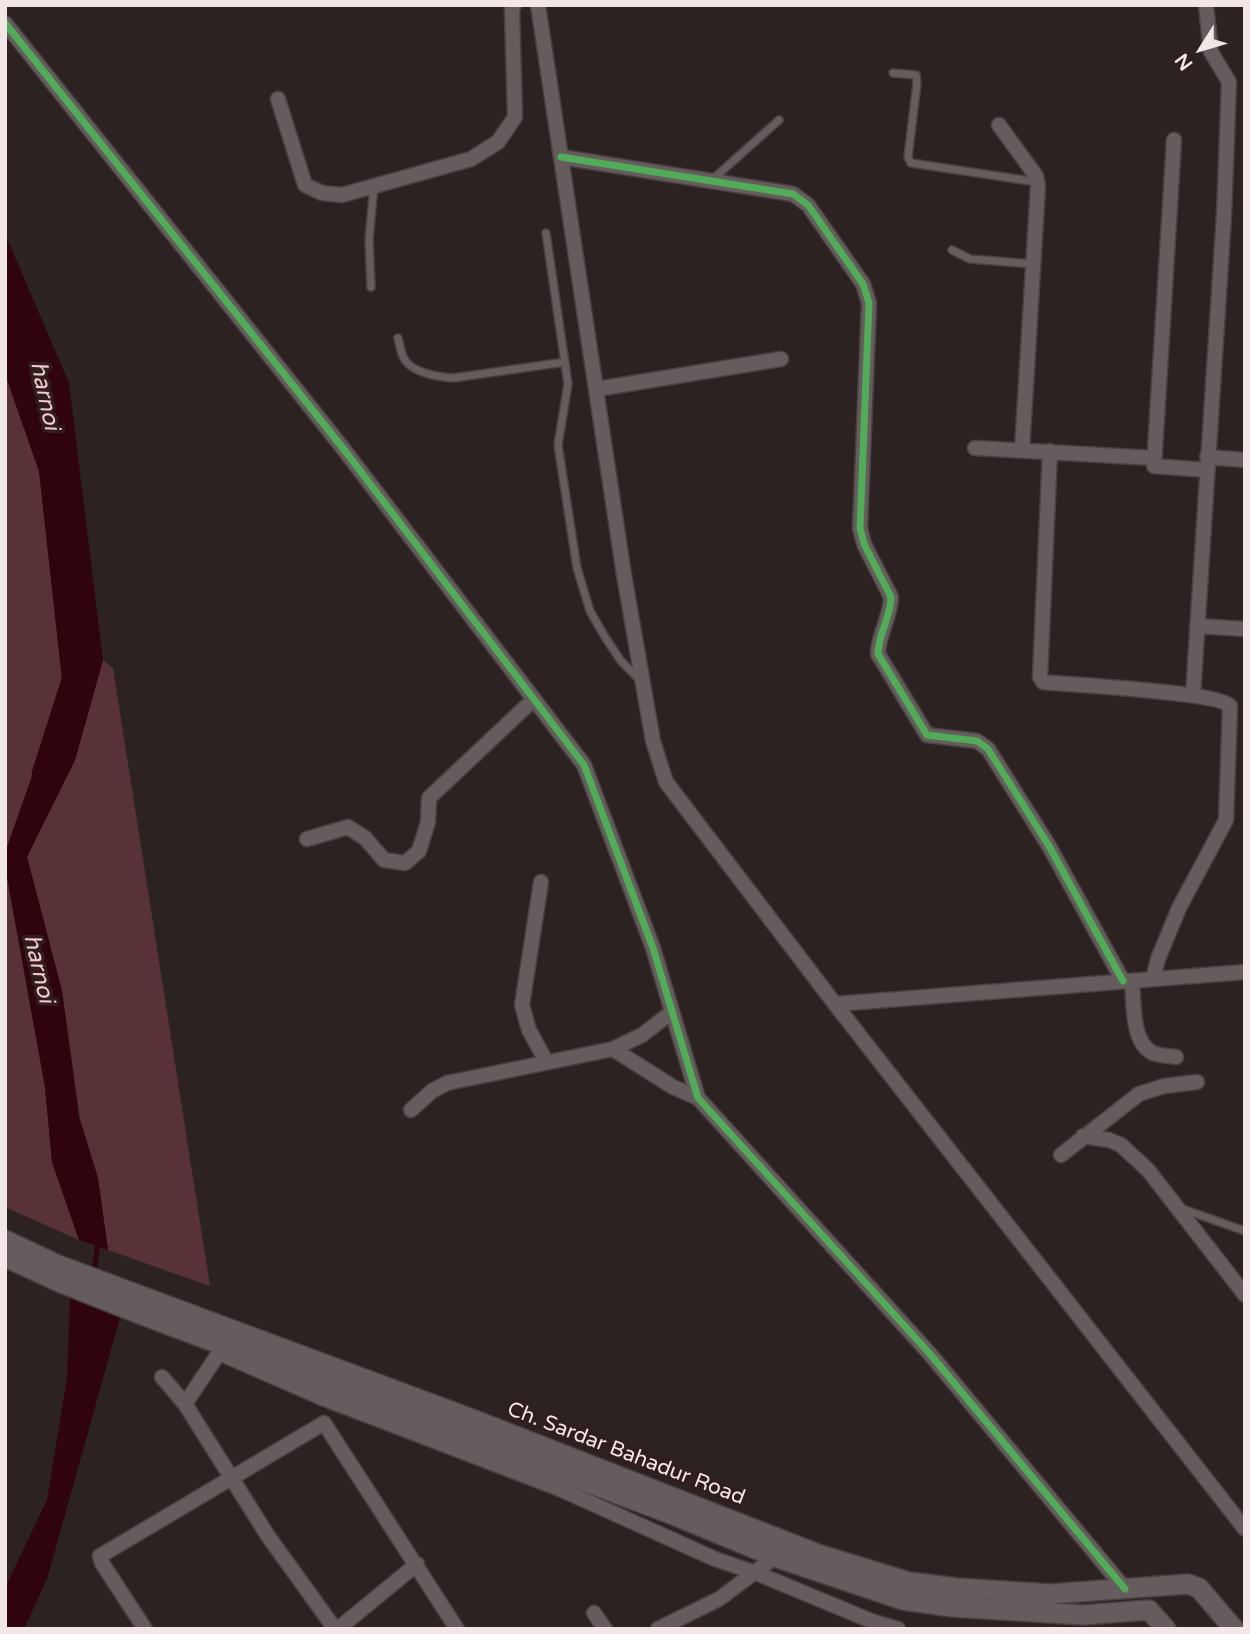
<!DOCTYPE html>
<html>
<head>
<meta charset="utf-8">
<style>
	body { margin:0 }
	#map { position:relative; width:1250px; height:1634px; overflow:hidden; background:#2c2222; font-family:"Varela Round",sans-serif }
	canvas { display:block }
	.frame { position:absolute; inset:0; border:7px solid #f3e6e7; pointer-events:none }
	.north { position:absolute; left:1166px; top:14px; width:70px; height:70px; -webkit-text-stroke:5px #301e1f; paint-order:stroke; rotate:233deg; font-size:19px; font-weight:700; line-height:28px; text-align:center; color:#f3e6e7 }
	.north::after { content:''; display:block; margin:auto; width:24px; height:32px; background:#f3e6e7; clip-path:polygon(50% 0,100% 100%,50% 72%,0 100%) }
</style>
</head>
<body>
<div id="map">
<canvas width="1250" height="1634"></canvas>
<div class="frame"></div>
<div class="north">N</div>
</div>
<script>
const context = document.querySelector('canvas').getContext('2d');
context.lineJoin = 'round';
function fillPath(path, color) {
  context.fillStyle = color;
  context.fill(path, 'evenodd');
}
function strokePath(path, color, width, dash) {
  context.strokeStyle = color;
  context.lineWidth = width;
  context.lineCap = dash ? 'butt' : 'round';
  context.setLineDash(dash || []);
  context.stroke(path);
}
function drawText(font, color, halo, rows, align = 'center') {
  context.font = font + ' "Varela Round",sans-serif';
  context.lineWidth = 7;
  context.setLineDash([]);
  context.textBaseline = 'middle';
  context.strokeStyle = halo;
  context.fillStyle = color;
  for (const [text, x, y, turn = 0] of rows) {
    context.save();
    context.translate(x, y);
    context.rotate((+turn || 0) * Math.PI / 180);
    context.textAlign = isNaN(turn) ? turn : align;
    if (halo) context.strokeText(text, 0, 0);
    context.fillText(text, 0, 0);
    context.restore();
  }
}
fillPath(new Path2D(`
	M5,374L39,471L63,688L5,853Z
	M103,660L113,668L210,1286L108,1250L98,1178L80,1118L62,991L27,857L75,760Z
	M5,866L45,1087L52,1162L79,1240L5,1207Z`), '#583236');
fillPath(new Path2D(`
	M5,234L69,383L103,660L75,760L27,857L62,991L79,1118L98,1178L108,1250L79,1240L52,1162L45,1087L5,866V853L63,688L39,471L5,374Z
	M70,1295L121,1314L47,1579L24,1629H5V1588L47,1500L67,1378Z`), '#2f040d');
strokePath(new Path2D(`
	M34,773L64,679
	M94,1273L98,1241`), '#2f040d', 5);
const lane = new Path2D(`
	M893,73L916,75L917,83L908,157L911,163L1037,182
	M713,179L779,120
	M546,233L568,384L558,445L577,568L590,611L605,637L621,661L641,681
	M952,250L970,259L1033,264
	M371,287L369,240L374,186
	M398,338C400,345 401,355 405,360C413,373 439,377 453,378L565,362
	M1180,1208L1245,1231`);
const street = new Path2D(`
	M538,5L624,575L653,741L666,782L835,1004L1245,1529
	M5,23L342,447L584,765L653,948L698,1098L930,1354L1125,1589
	M278,99L305,185L322,193L342,195L471,159L498,142L515,117L512,10L514,5
	M999,125L1036,176L1038,186L1022,450
	M1174,140L1154,466L1206,470
	M561,157L793,194L808,205L863,284L869,303L860,528L864,544L891,597C891,617 878,634 878,654L927,735L977,741L988,749L1049,846L1123,981
	M597,389L781,359
	M975,448L1154,458
	M1050,451L1040,677L1043,682C1071,685 1218,692 1230,706L1226,820L1179,908L1158,959L1153,979
	M1207,457L1245,460
	M1197,626L1245,629
	M1193,695L1224,215L1229,82L1211,52L1206,5
	M307,839L348,827L365,838L384,860L405,863L419,851L428,822L429,798L534,699
	M541,882L522,1005L529,1030L546,1061
	M1132,981C1134,1001 1131,1043 1153,1053C1160,1056 1169,1056 1176,1057
	M835,1004L1245,972
	M613,1049L673,1087L698,1098
	M411,1110L432,1091L447,1083L613,1049L642,1035L672,1012
	M1083,1136L1109,1140L1121,1145L1148,1170L1245,1295
	M1061,1155L1139,1094L1164,1086L1197,1082
	M226,1356L322,1398L560,1489L715,1559L756,1573L874,1622L898,1629
	M162,1377L185,1404L268,1536L335,1629
	M185,1404L219,1353
	M594,1613L605,1629
	M145,1629L102,1563L100,1556L324,1423L457,1629
	M338,1629L417,1564
	M658,1629L719,1599L775,1557`);
const secondary = new Path2D(`
	M5,1240L58,1265L472,1419L818,1554L909,1582L957,1588L1050,1594L1188,1584L1199,1588L1234,1629
	M5,1257L59,1282L145,1316L671,1514L775,1557L903,1600L953,1607L1083,1615L1149,1610L1166,1629`);
strokePath(lane, '#494040', 10);
strokePath(street, '#494040', 17);
strokePath(secondary, '#494040', 22);
strokePath(lane, '#645c5d', 7);
strokePath(street, '#645c5d', 14);
strokePath(secondary, '#645c5d', 19);
strokePath(new Path2D(`
	M5,23L342,447L584,765L653,948L698,1098L930,1354L1125,1589
	M561,157L793,194L808,205L863,284L869,303L860,528L864,544L891,597C891,617 878,634 878,654L927,735L977,741L988,749L1049,846L1123,981`), '#51ab58', 7);
drawText('21px', '#f3e6e7', '#301e1f', [
	["Ch. Sardar Bahadur Road",626,1454,21]
]);
drawText('italic 23px', '#f4c8cc', '#301e1f', [
	["harnoi",44,396,78],
	["harnoi",38,969,77]
]);
</script>
</body>
</html>
